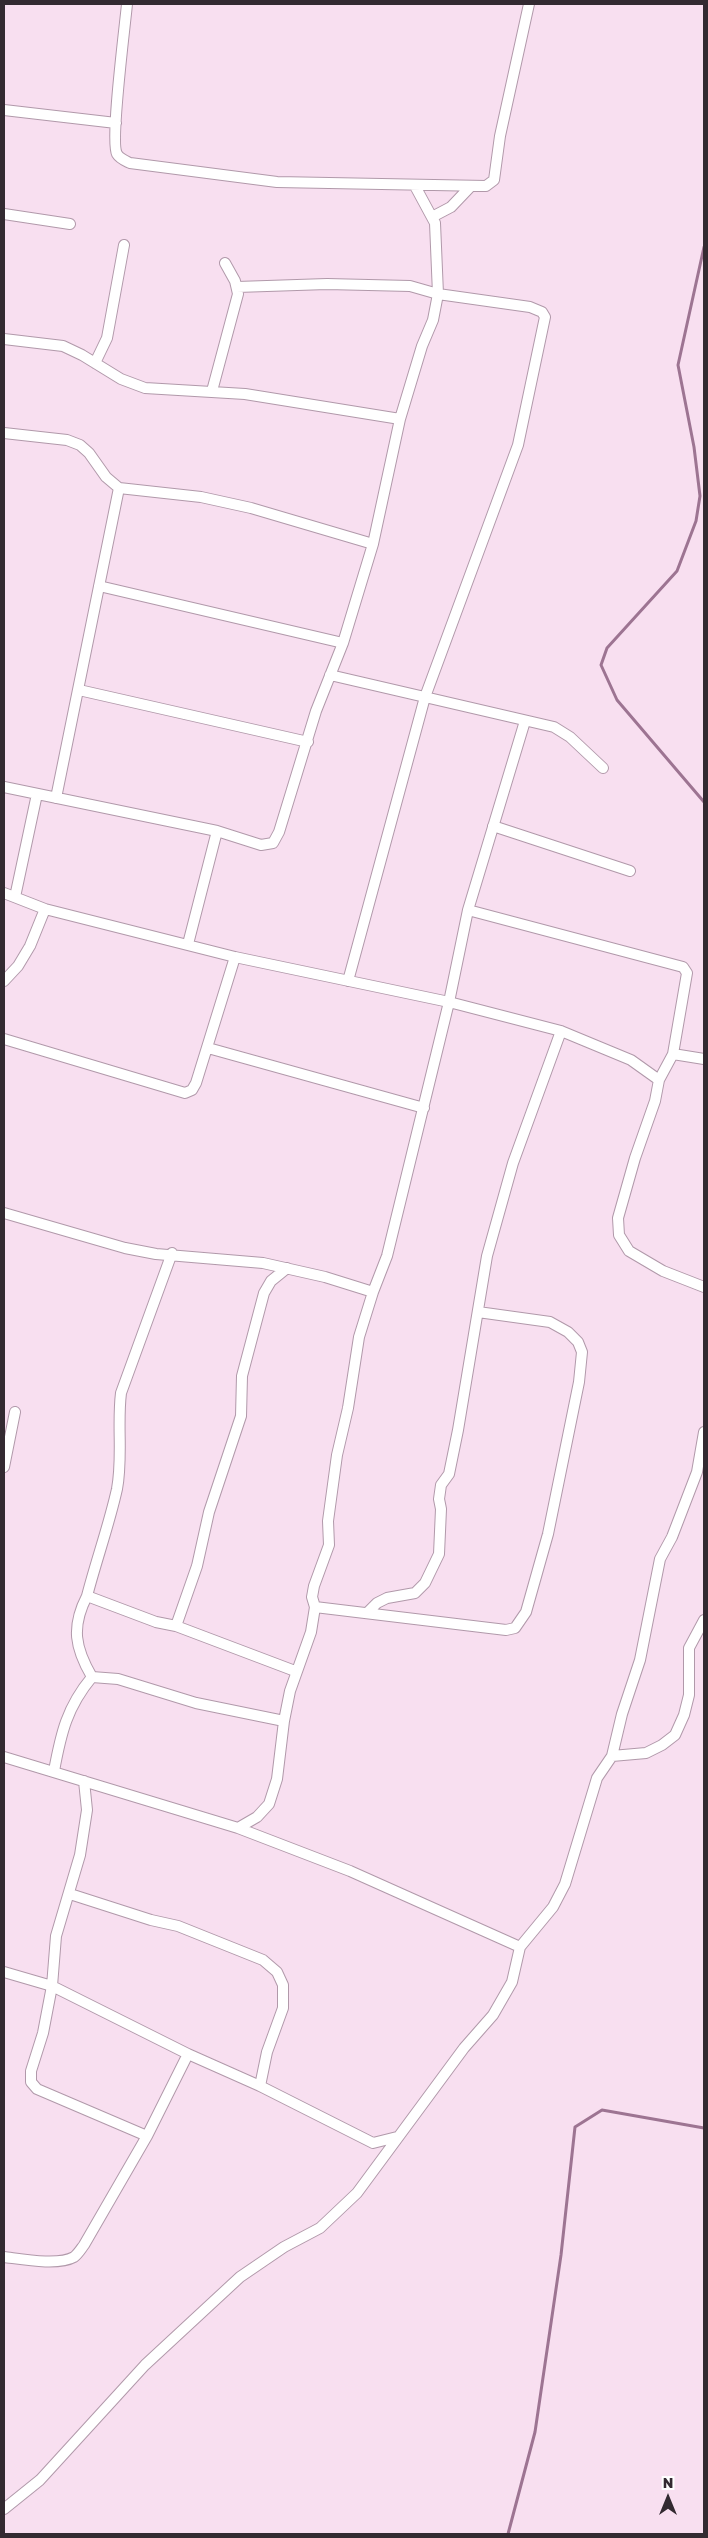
<!DOCTYPE html>
<html>
<head>
<meta charset="utf-8">
<style>
	body { margin:0 }
	#map { position:relative; width:708px; height:2538px; overflow:hidden; background:#f8dff0; font-family:"Golos Text",sans-serif }
	canvas { display:block }
	.frame { position:absolute; inset:0; border:5px solid #332a31; pointer-events:none }
	.north { position:absolute; left:643px; top:2473px; width:50px; height:50px; -webkit-text-stroke:4px #fff; paint-order:stroke; rotate:0deg; font-size:14px; font-weight:700; line-height:20px; text-align:center; color:#332a31 }
	.north::after { content:''; display:block; margin:auto; width:18px; height:22px; background:#332a31; clip-path:polygon(50% 0,100% 100%,50% 72%,0 100%) }
</style>
</head>
<body>
<div id="map">
<canvas width="708" height="2538"></canvas>
<div class="frame"></div>
<div class="north">N</div>
</div>
<script>
const context = document.querySelector('canvas').getContext('2d');
context.lineJoin = 'round';
function strokePath(path, color, width, dash) {
  context.strokeStyle = color;
  context.lineWidth = width;
  context.lineCap = dash ? 'butt' : 'round';
  context.setLineDash(dash || []);
  context.stroke(path);
}
strokePath(new Path2D(`
	M704,247L678,365L694,447L700,496L696,521L677,571L607,648L601,665L617,700L704,802
	M508,2534L535,2432L561,2255L575,2127L602,2110L704,2128`), '#9d7492', 3);
const street = new Path2D(`
	M127,4C125,26 110,142 117,154C120,159 126,161 130,163L277,182L486,186L494,180L500,136L529,4
	M4,110L116,123
	M4,214L70,224
	M432,217L451,207L471,186
	M237,287L327,284L410,286L438,294L530,307L542,312L545,317L518,445L425,697L348,981
	M4,339L63,346L82,355L121,379L145,388L245,394L400,419
	M95,363L107,338L124,245
	M212,391L238,294L235,281L225,263
	M4,433L67,440L80,445L89,453L106,477L119,488L201,497L251,508L373,544
	M99,586L343,643
	M330,675L554,727L570,737L603,768
	M79,690L308,742
	M4,787L217,831L261,845L273,843L279,832L316,711L343,643L373,544L400,419L422,346L433,320L438,294L435,223L415,186
	M56,798L119,488
	M493,826L630,871
	M4,893L45,909L235,957L449,1002L561,1031L631,1060L659,1080
	M15,897L37,794
	M468,910L683,967L687,973L673,1054L659,1080L655,1101L635,1158L618,1218L619,1235L629,1251L663,1271L704,1287
	M188,944L217,831
	M4,981L18,966L30,946L45,909
	M4,1039L185,1093L192,1090L196,1083L235,957
	M208,1048L424,1108
	M673,1054L704,1059
	M4,1213L125,1248L156,1254L263,1263L325,1277L373,1292
	M4,1467L15,1412
	M87,1596L156,1622L176,1626L295,1671
	M315,1607L506,1630L515,1628L526,1612L548,1534L579,1382L582,1352L578,1342L568,1332L550,1322L478,1312
	M367,1613L377,1603L387,1598L415,1593L425,1583L439,1554L441,1509L439,1499L441,1485L449,1474L458,1430L487,1256L513,1163L561,1031
	M176,1626L197,1566L209,1512L241,1416L242,1376L264,1293L271,1281L287,1268
	M92,1677C75,1648 71,1627 87,1596C96,1561 109,1525 117,1489C123,1457 117,1425 121,1393L172,1253
	M612,1756L646,1753L662,1745L675,1735L684,1715L689,1695V1648L704,1620
	M4,1757L238,1828L350,1871L520,1947
	M54,1771C61,1733 67,1707 92,1677L118,1679L196,1703L284,1721
	M84,1781L87,1810L80,1855L56,1936L52,1986L43,2033L31,2071V2082L37,2089L147,2136
	M238,1828L257,1817L269,1804L277,1779L284,1721L290,1691L311,1632L315,1607L312,1597L314,1586L329,1545L328,1521L337,1455L348,1408L359,1337L373,1292L387,1256L449,1002L468,910L525,721
	M70,1894L151,1920L178,1926L263,1960L277,1972L283,1985V2008L267,2052L260,2086
	M4,1972L52,1986L188,2054L260,2086L373,2143L397,2137
	M4,2257C21,2259 58,2266 74,2257C78,2254 81,2249 84,2245L147,2136L188,2054
	M4,2509L40,2480L145,2365L240,2277L284,2247L320,2228L357,2193L464,2048L493,2015L512,1982L520,1947L553,1907L565,1884L597,1778L612,1756L622,1714L640,1660L660,1559L672,1537L697,1472L704,1432`);
strokePath(street, '#b199aa', 12);
strokePath(street, '#fff', 10);
</script>
</body>
</html>
